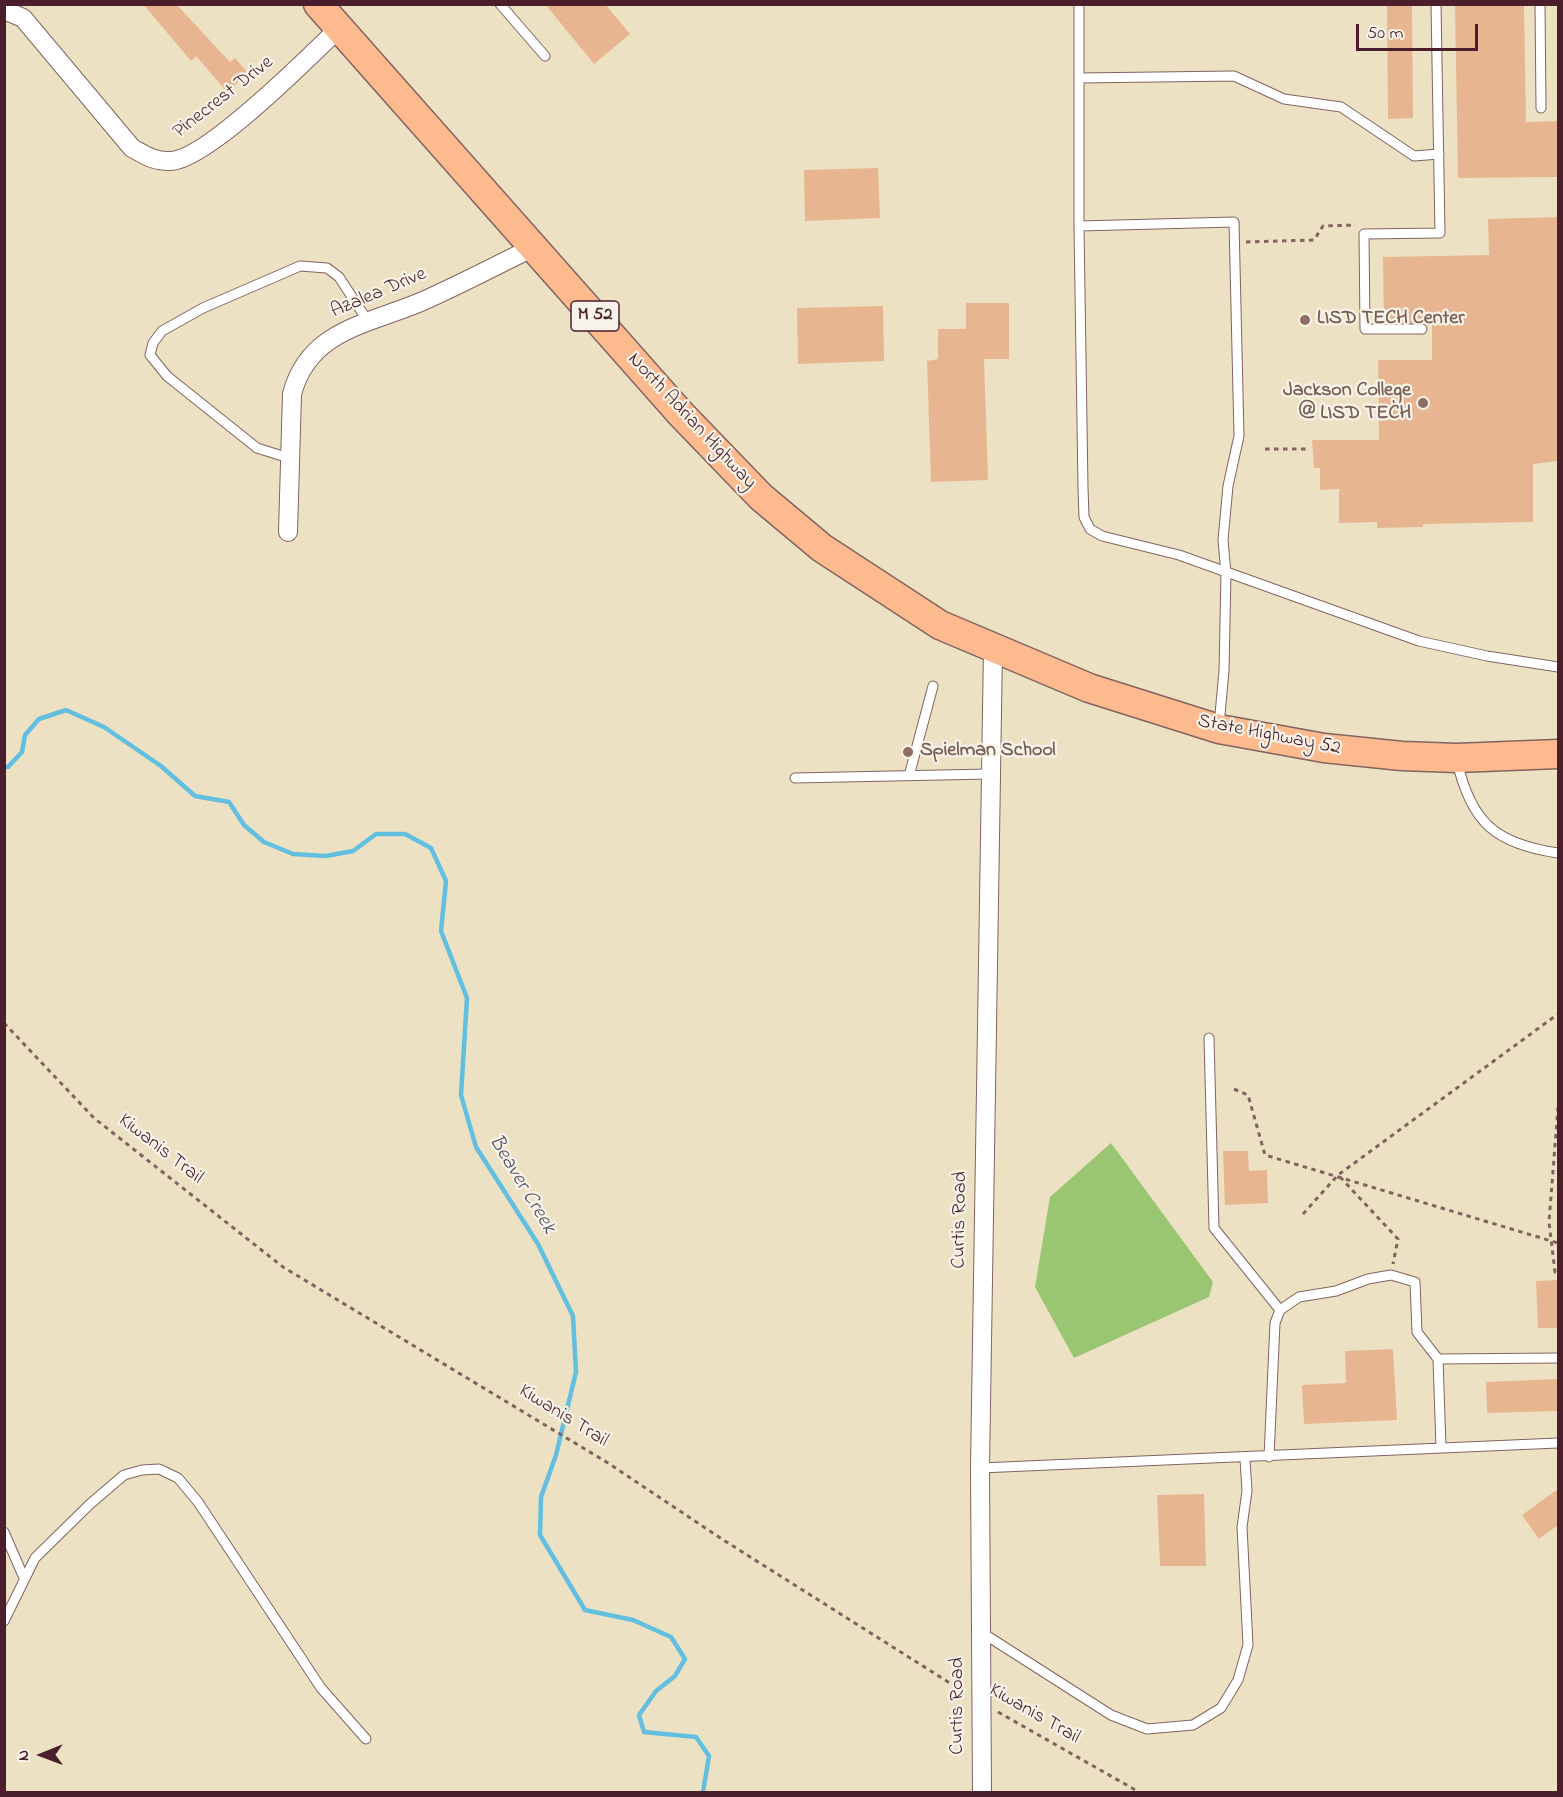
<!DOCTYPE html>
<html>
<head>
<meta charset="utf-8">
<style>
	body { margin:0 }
	#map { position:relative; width:1563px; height:1797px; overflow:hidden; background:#ece2c3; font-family:"Indie Flower",sans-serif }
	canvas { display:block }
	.frame { position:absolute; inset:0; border:6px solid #4a1f2b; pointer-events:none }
	.north { position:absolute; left:12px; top:1725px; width:60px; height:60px; -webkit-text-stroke:4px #f7f3e8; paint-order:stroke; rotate:269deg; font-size:16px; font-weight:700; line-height:24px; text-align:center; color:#4a1f2b }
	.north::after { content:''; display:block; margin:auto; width:21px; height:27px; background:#4a1f2b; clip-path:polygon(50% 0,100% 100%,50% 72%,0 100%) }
	.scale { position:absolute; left:1356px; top:24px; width:122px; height:27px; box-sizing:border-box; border:3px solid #4a1f2b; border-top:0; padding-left:8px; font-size:18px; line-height:21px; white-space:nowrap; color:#4a1f2b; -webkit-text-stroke:4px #f7f3e8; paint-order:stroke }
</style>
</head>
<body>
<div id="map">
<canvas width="1563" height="1797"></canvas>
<div class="frame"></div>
<div class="north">N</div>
<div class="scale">50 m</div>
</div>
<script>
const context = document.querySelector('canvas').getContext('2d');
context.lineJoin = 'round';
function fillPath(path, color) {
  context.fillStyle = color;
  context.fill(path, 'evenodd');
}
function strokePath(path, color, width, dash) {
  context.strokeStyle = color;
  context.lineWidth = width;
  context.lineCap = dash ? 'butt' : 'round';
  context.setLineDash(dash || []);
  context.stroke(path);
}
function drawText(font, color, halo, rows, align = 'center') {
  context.font = font + ' "Indie Flower",sans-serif';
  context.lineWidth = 4.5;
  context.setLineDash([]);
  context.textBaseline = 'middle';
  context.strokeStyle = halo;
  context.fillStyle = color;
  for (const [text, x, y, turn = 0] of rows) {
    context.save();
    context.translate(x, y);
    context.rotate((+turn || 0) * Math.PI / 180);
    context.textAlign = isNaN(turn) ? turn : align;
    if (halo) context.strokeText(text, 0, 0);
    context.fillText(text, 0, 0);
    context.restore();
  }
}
fillPath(new Path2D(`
	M1111,1143L1213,1282L1209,1297L1074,1358L1035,1287L1050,1197Z`), '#9ac572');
strokePath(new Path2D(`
	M4,767H8L22,752L25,735L39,719L66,710L104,727L161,766L195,796L229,802L244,825L264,842L293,854L326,856L353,851L376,834H405L431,848L446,881L441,931L467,998L461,1095L476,1147L538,1244L573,1316L576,1372L556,1455L541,1497L540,1535L585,1610L633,1620L671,1637L685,1659L675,1676L656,1691L639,1715L644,1732L696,1737L709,1756L703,1792`), '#62bfe0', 4.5);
fillPath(new Path2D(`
	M143,4H176L230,62L235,58L248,73L227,92L196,56L191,61Z
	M545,4H605L630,34L594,64Z
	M1387,4H1412L1413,118L1388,119Z
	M1455,4H1524L1526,122L1558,121V177L1458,178Z
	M878,168L880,218L805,221L804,170Z
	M1558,217V461L1533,464V522L1423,524V527L1377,528V522L1339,523V489L1320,490V468H1314L1312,440H1379L1378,360H1432V325L1384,322L1383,257L1489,255L1488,219Z
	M966,303H1009V359H984L988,480L931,482L927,361L938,359V329H966Z
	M883,306L884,361L798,364L797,308Z
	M1223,1151H1248L1249,1171L1267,1170L1268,1203L1225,1205Z
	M1558,1280V1328H1538L1536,1281Z
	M1393,1349L1397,1420L1304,1424L1302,1385L1346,1383L1345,1351Z
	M1558,1379V1411L1487,1413L1486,1382Z
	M1558,1489V1525L1539,1539L1522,1515Z
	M1204,1494L1206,1566H1160L1157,1495Z`), '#e7b691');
const lane = new Path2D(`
	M500,4L545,56
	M1079,4V226L1083,488L1084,517L1090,529L1102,536L1179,555L1419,641L1487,656L1558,667
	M1540,4L1541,108
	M1079,78L1234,76L1284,99L1341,107L1414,156L1439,154
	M1079,226L1234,222L1239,436L1228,486L1223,540L1226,574L1224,671L1219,725
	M1422,329H1365L1364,234L1440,233L1436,4
	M289,458L257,448L167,376L150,355L153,343L162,331L203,308L300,266L327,268L339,277L367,320
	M1457,761C1471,823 1496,844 1558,853
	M909,776L933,686
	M795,778L990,774
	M1209,1038L1214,1228L1280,1310
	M1438,1359L1558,1358
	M1269,1457L1275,1323L1280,1310L1299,1297L1336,1291L1368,1279L1391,1275L1415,1282L1417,1332L1438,1359L1441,1447
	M980,1468L1558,1443
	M4,1532L24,1578
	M4,1621L35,1558L90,1504L124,1475L142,1470L159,1469L178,1478L198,1502L321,1688L366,1739
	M981,1632L1111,1715L1147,1729L1193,1725L1221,1708L1238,1680L1248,1645L1242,1527L1247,1491L1245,1459`);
const street = new Path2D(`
	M4,10L23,18L132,148C145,155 155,162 170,161C207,160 309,57 339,28
	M288,532L292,394C309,329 370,324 423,301C461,284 497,265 534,247
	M982,1792L980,1468L993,648`);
const primary = new Path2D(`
	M318,4L680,413L761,497L822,548L940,625L1089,688L1219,729L1324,748L1402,756L1457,758L1558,754`);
strokePath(lane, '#836360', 11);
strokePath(street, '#836360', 20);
strokePath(primary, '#836360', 31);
strokePath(new Path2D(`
	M1246,242L1314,240L1323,226L1355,225
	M1265,449H1308
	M4,1023L94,1118L283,1267L608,1463L725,1541L964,1692
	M1234,1089L1248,1095L1265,1155L1558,1243
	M1558,1107L1549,1222L1555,1272H1558
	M1340,1177L1398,1239L1393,1264
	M1303,1214L1338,1175L1558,1014
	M998,1712L1139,1792`), '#836360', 3, [4.5, 4.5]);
strokePath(lane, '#fff', 9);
strokePath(street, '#fff', 18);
strokePath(primary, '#fcba8e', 28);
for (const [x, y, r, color] of [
	[1305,320,6,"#8d6e63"],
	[1423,403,6,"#8d6e63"],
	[908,752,6,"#8d6e63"]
]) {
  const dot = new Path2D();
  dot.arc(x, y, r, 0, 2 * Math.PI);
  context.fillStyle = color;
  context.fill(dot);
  strokePath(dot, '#f7f3e8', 2);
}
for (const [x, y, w] of [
	[595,316,48]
]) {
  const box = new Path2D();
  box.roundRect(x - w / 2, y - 15, w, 30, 4.5);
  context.fillStyle = '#f7f3e8';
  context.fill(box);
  strokePath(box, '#4a1f2b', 1.5);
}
drawText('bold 18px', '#4a1f2b', null, [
	["M 52",595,316]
]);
drawText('20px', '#4a1f2b', '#f7f3e8', [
	["Pinecrest Drive",224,98,-38],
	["Azalea Drive",379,294,-23],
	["North Adrian Highway",691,422,47],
	["State Highway 52",1269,736,11],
	["Kiwanis Trail",160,1150,38],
	["Curtis Road",961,1220,-89],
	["Kiwanis Trail",563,1417,32],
	["Curtis Road",959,1706,-90],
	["Kiwanis Trail",1034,1715,30]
]);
drawText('bold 20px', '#785e54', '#f7f3e8', [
	["LISD TECH Center",1317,320],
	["Jackson College",1411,392,"right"],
	["@ LISD TECH",1411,415,"right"],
	["Spielman School",920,752]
], 'left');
drawText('italic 21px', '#514f61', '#f7f3e8', [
	["Beaver Creek",521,1185,59]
]);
</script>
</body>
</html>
